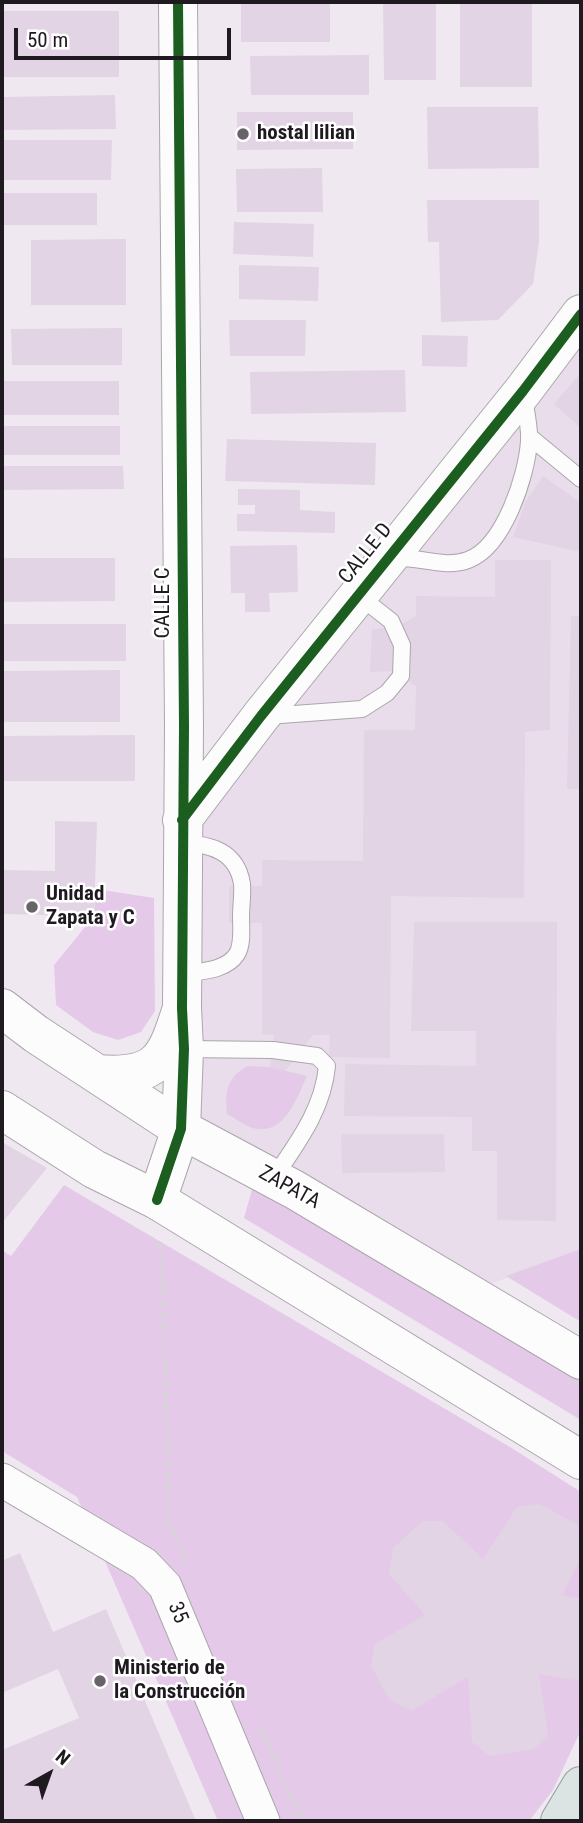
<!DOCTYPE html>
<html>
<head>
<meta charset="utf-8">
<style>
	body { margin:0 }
	#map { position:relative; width:583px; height:1823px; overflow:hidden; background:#efe8f0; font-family:"Roboto Condensed",sans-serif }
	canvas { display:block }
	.frame { position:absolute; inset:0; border:4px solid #1f1a20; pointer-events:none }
	.north { position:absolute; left:14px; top:1739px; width:70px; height:70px; -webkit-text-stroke:5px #fff; paint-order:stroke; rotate:40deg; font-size:19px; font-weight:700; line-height:28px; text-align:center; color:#1f1a20 }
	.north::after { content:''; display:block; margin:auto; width:24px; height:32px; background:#1f1a20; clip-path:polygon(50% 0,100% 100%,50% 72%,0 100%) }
	.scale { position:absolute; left:14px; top:28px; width:217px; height:32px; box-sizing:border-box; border:4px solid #1f1a20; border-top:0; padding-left:9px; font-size:21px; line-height:24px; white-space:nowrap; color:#1f1a20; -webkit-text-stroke:5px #fff; paint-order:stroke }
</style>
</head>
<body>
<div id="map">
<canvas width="583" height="1823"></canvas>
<div class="frame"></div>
<div class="north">N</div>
<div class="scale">50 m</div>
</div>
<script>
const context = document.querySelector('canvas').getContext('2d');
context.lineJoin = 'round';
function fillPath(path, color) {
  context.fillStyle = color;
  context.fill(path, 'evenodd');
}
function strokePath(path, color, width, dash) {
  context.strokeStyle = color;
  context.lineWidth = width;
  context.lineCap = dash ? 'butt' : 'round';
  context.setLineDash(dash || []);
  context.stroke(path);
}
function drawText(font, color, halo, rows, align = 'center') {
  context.font = font + ' "Roboto Condensed",sans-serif';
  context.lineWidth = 5;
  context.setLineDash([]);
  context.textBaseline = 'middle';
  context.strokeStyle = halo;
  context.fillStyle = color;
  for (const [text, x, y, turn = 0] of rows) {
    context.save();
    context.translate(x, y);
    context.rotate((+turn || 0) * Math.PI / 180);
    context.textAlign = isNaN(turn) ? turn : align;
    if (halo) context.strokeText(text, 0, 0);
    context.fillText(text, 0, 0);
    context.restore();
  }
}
fillPath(new Path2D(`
	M581,320V1250L469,1292L181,1129L194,803Z`), '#e9dceb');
fillPath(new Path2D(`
	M96,889L154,898L155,1011L141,1032L118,1040L93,1032L56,1005L54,965L94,916Z
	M248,1066L270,1067L307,1076C297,1097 286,1133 257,1129C248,1128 236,1119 227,1114C225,1091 226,1078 248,1066Z
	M64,1185L510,1447L581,1492V1730L553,1790L529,1821H218L77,1497L2,1451V1250L11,1256Z
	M253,1186L581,1377V1420L244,1218Z
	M581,1249V1322L506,1276Z`), '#e4cae8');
fillPath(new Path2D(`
	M383,2H436V80H384Z
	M460,2H532V87H460Z
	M241,4H330V42H241Z
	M2,11H119V77H2Z
	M369,55V95H251L250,56Z
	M115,95L116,129L2,130V97Z
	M427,107H538L539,168L428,169Z
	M237,112H353V149L237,150Z
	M2,140H112L111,180H2Z
	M322,168L323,212H237L236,169Z
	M2,193H97V225H2Z
	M427,200H539V242L533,284L498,320L441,322L439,242H428Z
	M234,222L314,224L313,257L233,254Z
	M126,239V305H31V240Z
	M239,265L319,267L318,301L239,299Z
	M229,320H306L305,356H230Z
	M122,328V365H12L11,329Z
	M422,335L468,336L467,367L422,366Z
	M405,370L406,412L251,414L250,372Z
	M581,373V428L554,404Z
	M2,381H119V415H2Z
	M2,426H120V455H2Z
	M227,439L376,443L375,485L225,481Z
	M2,466H123L124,489L2,490Z
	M543,476L581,503V552L513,537L526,501Z
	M238,489L300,490V510L335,512V533L237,531V514H255V505H238Z
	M297,545L298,592L269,593L270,612H245V593H231L230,546Z
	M2,558H115V601L2,602Z
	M495,560H551L550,730L525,732L524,898L391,896L390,1058L329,1057L330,1035H313L285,1071L270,1067L274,1035L262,1034V923H229V886H262V860L363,861L364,730H415L416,686L393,671L370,672L372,629L394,628L416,616V596L495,597Z
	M571,616H581V789H567Z
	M2,624H126V661H2Z
	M120,670V722H2V671Z
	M135,735V781H2V736Z
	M55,821L97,822L94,916L2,914V870L55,871Z
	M414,922H557L556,1221L497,1220V1151H472V1117L344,1116L345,1064L476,1066V1031H411Z
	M341,1134H444L445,1172L342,1173Z
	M2,1142L47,1168L2,1223Z
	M540,1504L576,1524L581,1533V1557L562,1595L581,1599V1681L539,1674L548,1735L534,1749L489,1756L472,1742L468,1677L411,1711L389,1699L371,1666L375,1644L425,1615L389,1574L393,1548L423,1521H443L483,1559L517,1507Z
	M20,1553L53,1632L106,1609L196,1821H2V1750L79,1718L58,1669L2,1693V1561Z`), '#e2d4e4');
const service = new Path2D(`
	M530,437L581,479
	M394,558C418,556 444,569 468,560C504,547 527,475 529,441C530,428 526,412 524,398
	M267,716L362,709L387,693L401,676L402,645L391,621L358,595
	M182,843C210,844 237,851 242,884C243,894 241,906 241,917C241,928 243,944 237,954C226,971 201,971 183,974
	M185,1049L273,1050L317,1056L327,1066C323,1110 297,1143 273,1179`);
const minor = new Path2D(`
	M2,1480L144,1564L165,1586L263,1821`);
const tertiary = new Path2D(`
	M182,820L261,716L523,391L581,314
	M157,1200L181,1129L184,1049L182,1008L184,726L178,2`);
const secondary = new Path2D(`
	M2,1008L36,1034L181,1129L295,1190L581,1360
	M98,1074C158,1079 166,1059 182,1008
	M2,1110L94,1169L157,1200L581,1460`);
const primary = new Path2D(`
	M560,1821L581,1786`);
strokePath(service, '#aba6ac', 18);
strokePath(minor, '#aba6ac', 35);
strokePath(tertiary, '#aba6ac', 40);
strokePath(secondary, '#aba6ac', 40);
strokePath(primary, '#929ea0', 40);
strokePath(new Path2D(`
	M160,1242L163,1278L169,1523L187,1561
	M261,1729L302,1821`), '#d6d4d6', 4.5, [5, 5]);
strokePath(service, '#fdfcfd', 16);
strokePath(minor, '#fdfcfd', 33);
strokePath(tertiary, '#fdfcfd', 38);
strokePath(secondary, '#fdfcfd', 38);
strokePath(primary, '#dbe3e3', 38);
strokePath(new Path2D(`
	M182,820L261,716L523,391L581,314
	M157,1200L181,1129L184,1049L182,1008L184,726L178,2`), '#1b5e20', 10);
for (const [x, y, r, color] of [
	[243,134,7,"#686269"],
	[32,907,7,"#686269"],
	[100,1681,7,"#686269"]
]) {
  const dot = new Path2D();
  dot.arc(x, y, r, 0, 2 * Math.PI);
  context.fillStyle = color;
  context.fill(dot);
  strokePath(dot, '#fff', 2.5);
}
drawText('bold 21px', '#1f1a20', '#fff', [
	["hostal lilian",257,134],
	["Unidad",46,895],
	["Zapata y C",46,919],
	["Ministerio de",114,1669],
	["la Construcción",114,1693]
], 'left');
drawText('21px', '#1f1a20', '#fff', [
	["CALLE D",366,554,-51],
	["CALLE C",164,603,-90],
	["ZAPATA",289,1188,29],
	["35",177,1613,68]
]);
</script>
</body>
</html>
